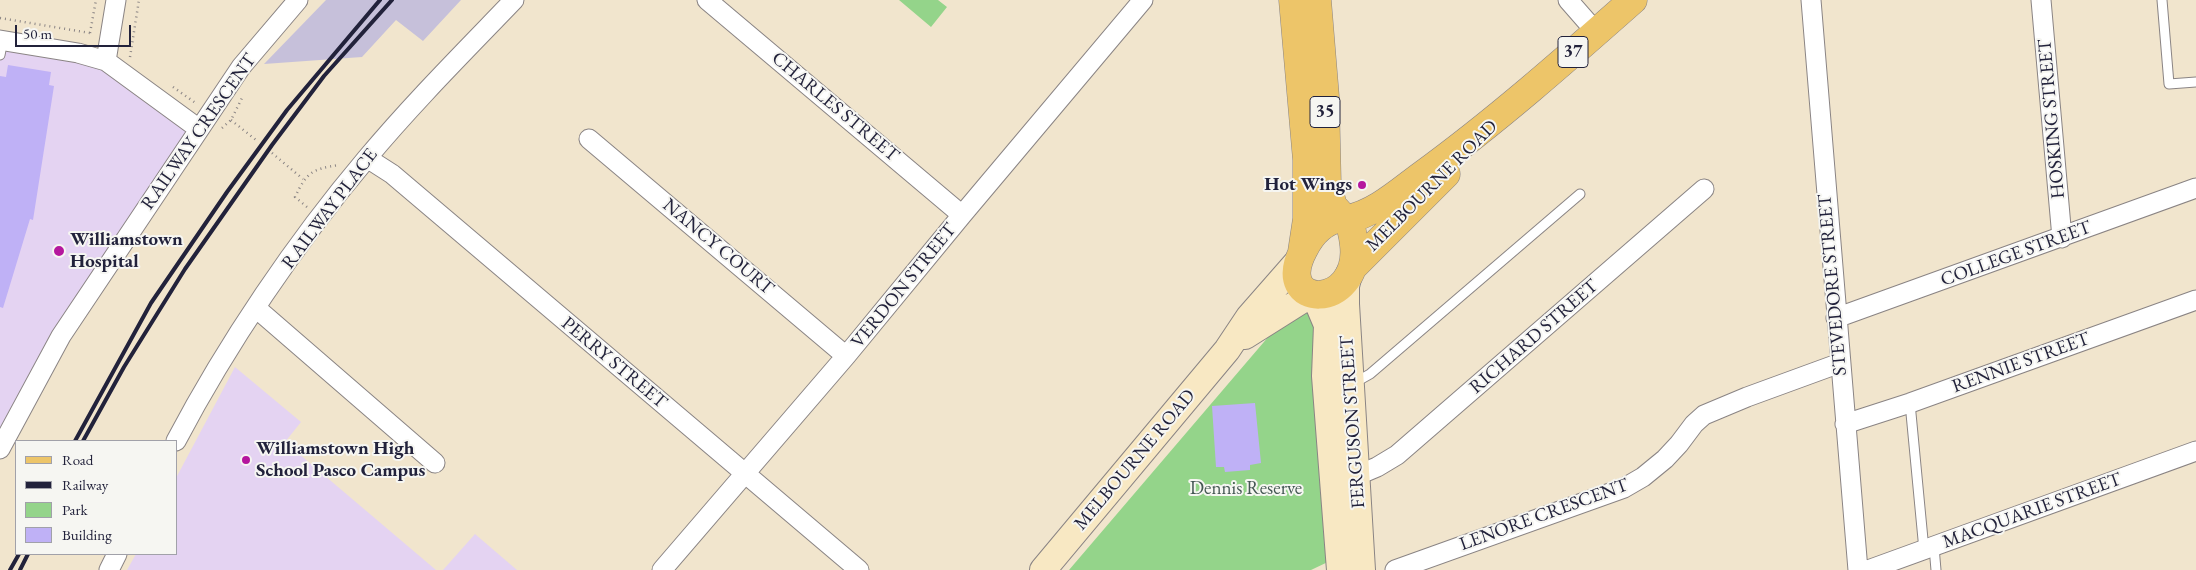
<!DOCTYPE html>
<html>
<head>
<meta charset="utf-8">
<style>
	body { margin:0 }
	#map { position:relative; width:2196px; height:570px; overflow:hidden; background:#f1e5cd; font-family:"EB Garamond",serif }
	canvas { display:block }
	.legend { position:absolute; left:15px; top:440px; width:162px; height:115px; box-sizing:border-box; background:#f6f6f2; border:1px solid #a1a1a9; margin:0; padding:6px 9px; list-style:none; font-size:15px; color:#22223b }
	.legend li { display:flex; align-items:center; gap:10px; height:25px }
	.legend b { width:25px; border:1px solid #a1a1a9 }
	.scale { position:absolute; left:15px; top:25px; width:116px; height:22px; box-sizing:border-box; border:2px solid #22223b; border-top:0; padding-left:6px; font-size:15px; line-height:18px; white-space:nowrap; color:#22223b; -webkit-text-stroke:4px #f6f6f2; paint-order:stroke }
</style>
</head>
<body>
<div id="map">
<canvas width="2196" height="570"></canvas>
<ul class="legend">
<li><b style="height:6px;background:#edc569"></b>Road</li>
<li><b style="height:6px;background:#22223b"></b>Railway</li>
<li><b style="height:14px;background:#94d48a"></b>Park</li>
<li><b style="height:14px;background:#bfb1f6"></b>Building</li>
</ul>
<div class="scale">50 m</div>
</div>
<script>
const context = document.querySelector('canvas').getContext('2d');
context.lineJoin = 'round';
function fillPath(path, color) {
  context.fillStyle = color;
  context.fill(path, 'evenodd');
}
function strokePath(path, color, width, dash) {
  context.strokeStyle = color;
  context.lineWidth = width;
  context.lineCap = dash ? 'butt' : 'round';
  context.setLineDash(dash || []);
  context.stroke(path);
}
function drawText(font, color, halo, rows, align = 'center') {
  context.font = font + ' "EB Garamond",serif';
  context.lineWidth = 4;
  context.setLineDash([]);
  context.textBaseline = 'middle';
  context.strokeStyle = halo;
  context.fillStyle = color;
  for (const [text, x, y, turn = 0] of rows) {
    context.save();
    context.translate(x, y);
    context.rotate((+turn || 0) * Math.PI / 180);
    context.textAlign = isNaN(turn) ? turn : align;
    if (halo) context.strokeText(text, 0, 0);
    context.fillText(text, 0, 0);
    context.restore();
  }
}
fillPath(new Path2D(`
	M0,40L78,53L199,129L0,449Z
	M235,367L301,422L285,442L436,570H127L136,554H176V478Z
	M475,534L517,570H443Z`), '#e4d3f2');
fillPath(new Path2D(`
	M326,0H461L423,41L396,20L362,57L264,64Z`), '#c6c0da');
fillPath(new Path2D(`
	M899,0H938L947,7L931,27Z
	M1309,308L1316,319L1332,560L1311,570H1069L1275,329Z`), '#94d48a');
fillPath(new Path2D(`
	M8,65L51,72L49,85L54,86L33,220L30,219L3,308L0,307V76L6,77Z
	M1255,403L1261,463L1250,465V470L1225,472L1224,467H1216L1212,406Z`), '#bfb1f6');
const lane = new Path2D(`
	M2162,0L2169,84L2196,82
	M0,55L3,40
	M1354,383L1370,374L1580,194
	M1910,403L1924,550
	M1934,547L1936,570`);
const street = new Path2D(`
	M707,0L962,215
	M1568,0L1596,32
	M1811,0L1858,570
	M2041,0L2062,238
	M0,40L78,53L106,61L199,129
	M106,61L116,0
	M589,139L846,356
	M367,158L392,174L859,570
	M256,308L435,463
	M1836,318L2196,188
	M1845,424L1910,403L2196,300
	M176,441C227,344 296,242 367,158C413,103 464,52 514,0
	M0,449L61,336L241,67L298,0
	M1358,475L1377,467L1397,455L1704,189
	M109,570L117,554
	M662,570L846,356L962,215L1143,0
	M1395,570L1624,488L1643,477L1665,459L1679,444L1694,424L1704,415L1747,397L1840,363
	M1868,570L2196,451`);
const secondary = new Path2D(`
	M1349,274L1346,286V304L1362,570
	M1311,295L1319,306L1327,325L1325,376L1340,570
	M1245,336L1310,295
	M1043,570L1227,350L1249,317L1299,260`);
const primary = new Path2D(`
	M1293,0L1307,160V219L1302,252
	M1317,0L1325,97L1327,184L1333,206L1344,218
	M1341,218L1347,219C1352,227 1353,236 1354,245C1361,310 1271,311 1304,249C1312,233 1324,221 1341,218Z
	M1347,219C1375,214 1400,191 1422,175C1496,121 1564,61 1633,0
	M1352,268L1446,174`);
strokePath(lane, '#8a8484', 11);
strokePath(street, '#8a8484', 21);
strokePath(secondary, '#8a8484', 28);
strokePath(primary, '#8a8484', 29);
strokePath(new Path2D(`
	M0,18L90,33
	M90,33L96,0
	M130,57L139,0
	M173,87L197,104
	M231,120L256,140
	M222,128L231,120L242,98
	M272,153L303,179
	M307,207L295,197C307,172 312,169 339,165`), '#8a8484', 2.5, [1, 4]);
strokePath(lane, '#fff', 9);
strokePath(street, '#fff', 19);
strokePath(secondary, '#f8e8c3', 26);
strokePath(primary, '#edc569', 28);
strokePath(new Path2D(`
	M75,441L151,303L227,192L287,110L380,0
	M83,441L124,367L185,269L272,145L324,76L392,0
	M10,570L19,554
	M20,570L28,554`), '#22223b', 4);
for (const [x, y, r, color] of [
	[1362,185,5,"#b5179e"],
	[59,251,6,"#b5179e"],
	[246,460,5,"#b5179e"]
]) {
  const dot = new Path2D();
  dot.arc(x, y, r, 0, 2 * Math.PI);
  context.fillStyle = color;
  context.fill(dot);
  strokePath(dot, '#f6f6f2', 2);
}
for (const [x, y, w] of [
	[1573,52,30],
	[1325,112,30]
]) {
  const box = new Path2D();
  box.roundRect(x - w / 2, y - 15.5, w, 31, 4);
  context.fillStyle = '#f6f6f2';
  context.fill(box);
  strokePath(box, '#22223b', 1);
}
drawText('bold 18px', '#22223b', null, [
	["37",1573,52],
	["35",1325,112]
]);
drawText('19px', '#22223b', '#f6f6f2', [
	["CHARLES STREET",835,107,40],
	["HOSKING STREET",2052,119,-95],
	["RAILWAY CRESCENT",199,132,-55],
	["MELBOURNE ROAD",1432,186,-45],
	["RAILWAY PLACE",330,209,-53],
	["NANCY COURT",718,247,40],
	["COLLEGE STREET",2016,254,-20],
	["STEVEDORE STREET",1833,285,-95],
	["VERDON STREET",904,286,-51],
	["RICHARD STREET",1534,337,-41],
	["PERRY STREET",614,363,40],
	["RENNIE STREET",2021,363,-20],
	["FERGUSON STREET",1353,422,-94],
	["MELBOURNE ROAD",1135,460,-50],
	["MACQUARIE STREET",2032,511,-20],
	["LENORE CRESCENT",1544,515,-20]
]);
drawText('bold 19px', '#22223b', '#f6f6f2', [
	["Hot Wings",1352,185,"right"],
	["Williamstown",70,240],
	["Hospital",70,262],
	["Williamstown High",256,449],
	["School Pasco Campus",256,471]
], 'left');
drawText('19px', '#445753', '#f6f6f2', [
	["Dennis Reserve",1246,489]
]);
</script>
</body>
</html>
